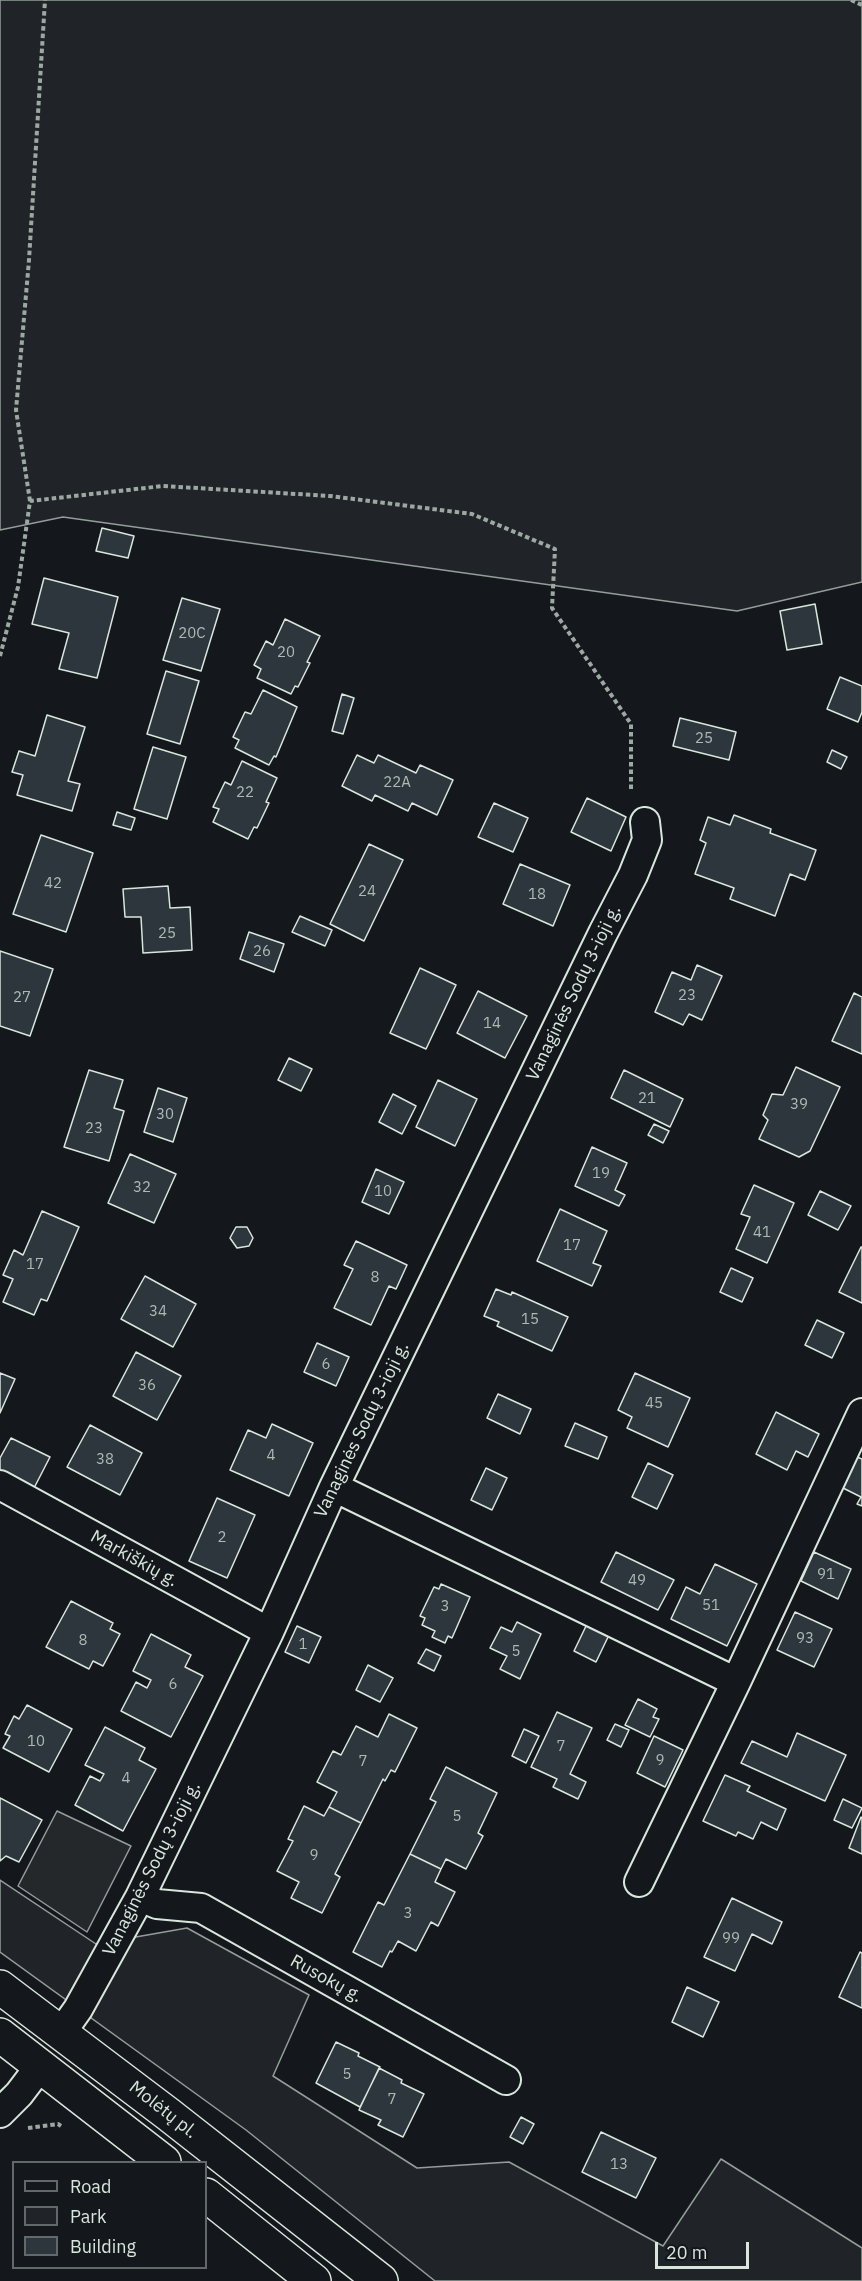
<!DOCTYPE html>
<html>
<head>
<meta charset="utf-8">
<style>
	body { margin:0 }
	#map { position:relative; width:862px; height:2281px; overflow:hidden; background:#14181c; font-family:"IBM Plex Sans",sans-serif }
	canvas { display:block }
	.legend { position:absolute; left:12px; top:2161px; width:195px; height:108px; box-sizing:border-box; background:#14181c; border:2px solid #626a69; margin:0; padding:8px 10px; list-style:none; font-size:18px; color:#d8e6dc }
	.legend li { display:flex; align-items:center; gap:12px; height:30px }
	.legend b { width:30px; border:2px solid #626a69 }
	.scale { position:absolute; left:655px; top:2242px; width:94px; height:27px; box-sizing:border-box; border:3px solid #d8e6dc; border-top:0; padding-left:8px; font-size:18px; line-height:21px; white-space:nowrap; color:#d8e6dc; -webkit-text-stroke:4px #14181c; paint-order:stroke }
</style>
</head>
<body>
<div id="map">
<canvas width="862" height="2281"></canvas>
<ul class="legend">
<li><b style="height:8px;background:#14181c"></b>Road</li>
<li><b style="height:16px;background:#202428"></b>Park</li>
<li><b style="height:16px;background:#2c363c"></b>Building</li>
</ul>
<div class="scale">20 m</div>
</div>
<script>
const context = document.querySelector('canvas').getContext('2d');
context.lineJoin = 'round';
function fillPath(path, color) {
  context.fillStyle = color;
  context.fill(path, 'evenodd');
}
function strokePath(path, color, width, dash) {
  context.strokeStyle = color;
  context.lineWidth = width;
  context.lineCap = dash ? 'butt' : 'round';
  context.setLineDash(dash || []);
  context.stroke(path);
}
function drawText(font, color, halo, rows, align = 'center') {
  context.font = font + ' "IBM Plex Sans",sans-serif';
  context.lineWidth = 4.5;
  context.setLineDash([]);
  context.textBaseline = 'middle';
  context.strokeStyle = halo;
  context.fillStyle = color;
  for (const [text, x, y, turn = 0] of rows) {
    context.save();
    context.translate(x, y);
    context.rotate((+turn || 0) * Math.PI / 180);
    context.textAlign = isNaN(turn) ? turn : align;
    if (halo) context.strokeText(text, 0, 0);
    context.fillText(text, 0, 0);
    context.restore();
  }
}
const green = new Path2D(`
	M0,0H862V582L737,611L63,517L0,530Z
	M0,1880L96,1944L187,1928L309,1995L273,2076L417,2168L509,2162L663,2246L721,2159L862,2248V2281H435L246,2130L0,1952Z`);
fillPath(green, '#202428');
strokePath(green, '#939e99', 1.5);
const parking = new Path2D(`
	M57,1811L131,1846L87,1932L18,1886Z`);
fillPath(parking, '#24282b');
strokePath(parking, '#939e99', 1.5);
const building = new Path2D(`
	M102,528L134,536L128,558L96,551Z
	M44,578L118,597L97,678L59,669L69,633L32,624Z
	M182,598L220,609L201,671L163,660Z
	M815,604L822,644L787,650L780,611Z
	M285,619L320,636L307,662L310,663L298,687L295,686L291,694L257,678L261,669L254,665L266,641L273,645Z
	M166,671L199,681L180,744L147,734Z
	M840,677L862,686V712L858,722L827,709Z
	M263,690L297,707L276,757L274,756L269,765L235,748L239,740L233,737L245,712L251,714Z
	M342,694L354,698L343,734L332,731Z
	M47,715L85,727L68,781L80,784L72,811L17,795L23,775L12,772L19,751L35,756Z
	M680,718L736,732L729,760L673,746Z
	M153,747L186,757L167,819L134,809Z
	M832,750L847,757L841,769L827,762Z
	M357,755L374,763L378,755L416,773L420,765L453,780L437,815L412,803L408,811L375,795L372,801L342,786Z
	M242,761L277,778L266,802L269,803L257,828L254,827L248,839L213,822L219,809L213,807L225,782L231,785Z
	M587,798L626,817L611,851L571,832Z
	M494,803L528,818L513,852L478,837Z
	M117,812L135,818L131,830L113,825Z
	M734,815L771,829L770,833L816,850L805,880L790,874L775,916L730,899L734,888L695,874L706,843L700,840L708,817L730,825Z
	M41,835L93,853L66,932L13,914Z
	M369,844L403,860L364,941L330,924Z
	M520,864L570,885L553,926L503,904Z
	M168,886L170,908L190,907L192,950L143,953L141,917H125L123,889Z
	M300,916L332,930L325,946L292,932Z
	M249,932L284,944L274,972L240,959Z
	M0,951L53,969L30,1036L0,1026Z
	M697,965L722,976L702,1020L689,1014L683,1025L655,1012L672,972L691,980Z
	M420,968L456,985L426,1049L390,1033Z
	M478,991L527,1016L505,1058L457,1033Z
	M854,993L862,997V1054L832,1041Z
	M289,1058L312,1069L301,1091L278,1080Z
	M796,1067L840,1087L810,1151L799,1157L759,1139L768,1120L763,1115L772,1094L783,1095Z
	M89,1070L123,1080L114,1108L124,1111L109,1161L64,1147Z
	M624,1070L683,1099L670,1127L611,1098Z
	M438,1080L477,1099L455,1146L416,1127Z
	M158,1088L187,1098L173,1142L144,1132Z
	M393,1094L416,1106L402,1134L379,1122Z
	M654,1124L669,1131L663,1143L648,1135Z
	M592,1147L627,1163L615,1190L625,1195L619,1206L575,1186Z
	M130,1154L176,1174L154,1223L108,1203Z
	M376,1169L404,1182L389,1214L362,1202Z
	M754,1185L794,1203L767,1263L736,1249L750,1217L741,1214Z
	M820,1191L851,1206L838,1230L808,1215Z
	M560,1209L607,1231L593,1263L601,1266L592,1286L537,1261Z
	M42,1211L79,1227L47,1301L41,1299L34,1315L3,1302L13,1279L3,1275L14,1250L23,1255Z
	M236,1227H247L253,1238L249,1246L237,1248L230,1238Z
	M356,1241L407,1265L396,1289L389,1286L371,1325L334,1308L353,1269L344,1265Z
	M861,1247H862V1303L839,1292Z
	M731,1268L753,1278L742,1302L720,1292Z
	M145,1276L196,1304L173,1347L121,1319Z
	M496,1289L511,1295L512,1292L568,1317L552,1351L497,1326L499,1322L484,1316Z
	M817,1320L844,1333L832,1358L805,1345Z
	M317,1343L349,1357L336,1386L304,1372Z
	M136,1352L181,1376L157,1420L113,1396Z
	M0,1373L15,1379L0,1413Z
	M635,1373L690,1398L668,1447L627,1428L632,1417L618,1410Z
	M498,1394L531,1409L520,1434L487,1418Z
	M776,1412L819,1434L808,1457L796,1451L787,1470L756,1454Z
	M575,1423L607,1437L598,1459L565,1446Z
	M272,1424L313,1443L289,1496L230,1470L248,1430L266,1438Z
	M90,1425L142,1453L120,1495L67,1467Z
	M11,1438L50,1457L33,1490L0,1473V1458Z
	M857,1457L862,1459V1506L857,1504L861,1497L843,1488Z
	M648,1463L673,1475L657,1509L632,1497Z
	M486,1468L507,1478L492,1510L471,1500Z
	M217,1498L255,1515L227,1578L189,1561Z
	M616,1552L674,1580L658,1610L601,1582Z
	M814,1552L851,1569L838,1599L801,1581Z
	M715,1564L757,1584L727,1646L671,1619L686,1587L700,1594Z
	M441,1584L470,1597L452,1638L448,1636L445,1643L432,1637L435,1631L422,1625L425,1618L420,1616L434,1587L439,1589Z
	M71,1601L113,1623L110,1629L120,1634L103,1666L93,1661L89,1669L46,1647Z
	M795,1612L832,1629L814,1667L777,1650Z
	M517,1622L541,1634L520,1679L500,1669L507,1656L490,1648L501,1627L512,1632Z
	M587,1624L609,1635L596,1662L574,1651Z
	M297,1626L321,1637L309,1663L285,1652Z
	M151,1634L191,1655L185,1667L203,1676L171,1737L121,1711L136,1682L147,1688L151,1680L133,1671Z
	M426,1649L441,1656L434,1671L418,1663Z
	M368,1665L393,1678L380,1702L356,1690Z
	M638,1699L657,1709L653,1717L659,1719L650,1737L625,1725Z
	M27,1705L72,1729L49,1772L3,1748L10,1736L5,1734L14,1716L19,1719Z
	M557,1712L592,1728L570,1774L586,1782L578,1799L553,1787L557,1779L531,1767Z
	M389,1714L417,1728L395,1772L391,1770L385,1781L383,1779L361,1823L329,1807L337,1792L317,1782L333,1751L341,1755L356,1726L378,1737Z
	M615,1724L629,1730L621,1747L607,1740Z
	M105,1727L145,1748L139,1760L156,1769L123,1831L75,1805L90,1776L100,1781L104,1774L85,1765Z
	M524,1729L539,1736L526,1763L512,1756Z
	M797,1733L846,1755L825,1801L741,1763L752,1741L787,1757Z
	M654,1736L683,1750L665,1787L637,1773Z
	M446,1767L497,1793L478,1833L483,1836L466,1869L446,1859L441,1869L410,1854L436,1802L430,1799Z
	M725,1775L750,1786L747,1791L786,1809L777,1830L761,1822L753,1839L738,1832L736,1836L703,1821Z
	M0,1798L42,1820L19,1862L6,1856L0,1861Z
	M843,1799L862,1808L852,1828L834,1820Z
	M304,1806L324,1816L329,1807L361,1823L335,1874L340,1877L322,1913L291,1898L299,1882L277,1871L293,1841L288,1839Z
	M861,1817L862,1818V1854L849,1848Z
	M410,1854L441,1869L435,1882L455,1892L438,1926L431,1922L416,1951L398,1941L392,1952L390,1951L382,1967L353,1952L378,1902L384,1905Z
	M732,1898L782,1922L772,1944L752,1934L735,1971L704,1957Z
	M860,1952L862,1953V2008L839,1997Z
	M687,1987L719,2002L703,2037L672,2022Z
	M336,2042L359,2053L358,2056L380,2067L360,2107L316,2083Z
	M379,2068L402,2080L401,2083L424,2094L403,2137L378,2125L381,2120L359,2110Z
	M521,2117L534,2124L523,2144L510,2137Z
	M601,2132L656,2158L636,2198L582,2172Z`);
fillPath(building, '#2c363c');
strokePath(building, '#d8e6dc', 1.5);
const street = new Path2D(`
	M0,1485L269,1632
	M334,1487L736,1682
	M639,1882L736,1682L862,1413
	M140,1897L157,1904L201,1908L506,2080
	M61,2033L78,2009L140,1897L269,1632L334,1487L603,933L633,875L647,840L645,822
	M0,2113L19,2094L41,2065`);
const highway = new Path2D(`
	M0,1987L168,2114L381,2281
	M0,2035L164,2162
	M206,2195L314,2281`);
strokePath(street, '#d8e6dc', 32);
strokePath(highway, '#d8e6dc', 36);
strokePath(new Path2D(`
	M851,0L862,5
	M30,501L16,410L29,260L45,0
	M0,656L18,587L30,501L163,486L330,496L472,514L555,549L552,608L631,724V792
	M28,2128L58,2124L61,2126`), '#9da8a2', 4, [4.5, 3]);
strokePath(street, '#14181c', 28);
strokePath(highway, '#14181c', 33);
drawText('15px', '#adbab4', null, [
	["20C",192,634],
	["20",286,653],
	["25",704,739],
	["22A",397,783],
	["22",245,793],
	["42",53,884],
	["24",367,892],
	["18",537,895],
	["25",167,934],
	["26",262,952],
	["23",687,996],
	["27",22,998],
	["14",492,1024],
	["21",647,1099],
	["39",799,1105],
	["30",165,1115],
	["23",94,1129],
	["19",601,1174],
	["32",142,1188],
	["10",383,1192],
	["41",762,1233],
	["17",572,1246],
	["17",35,1265],
	["8",375,1278],
	["34",158,1312],
	["15",530,1320],
	["6",326,1365],
	["36",147,1386],
	["45",654,1404],
	["4",271,1456],
	["38",105,1460],
	["2",222,1538],
	["91",826,1575],
	["49",637,1581],
	["51",711,1606],
	["3",445,1607],
	["93",805,1639],
	["8",83,1641],
	["1",303,1645],
	["5",516,1652],
	["6",173,1685],
	["10",36,1742],
	["7",561,1747],
	["9",660,1761],
	["7",363,1762],
	["4",126,1779],
	["5",457,1817],
	["9",314,1856],
	["3",408,1914],
	["99",731,1939],
	["5",347,2075],
	["7",392,2100],
	["13",619,2165]
]);
drawText('18px', '#d8e6dc', '#14181c', [
	["Vanaginės Sodų 3-ioji g.",574,993,-64],
	["Vanaginės Sodų 3-ioji g.",362,1430,-64],
	["Markiškių g.",134,1559,29],
	["Vanaginės Sodų 3-ioji g.",152,1869,-63],
	["Rusokų g.",326,1979,29],
	["Molėtų pl.",163,2110,38]
]);
</script>
</body>
</html>
